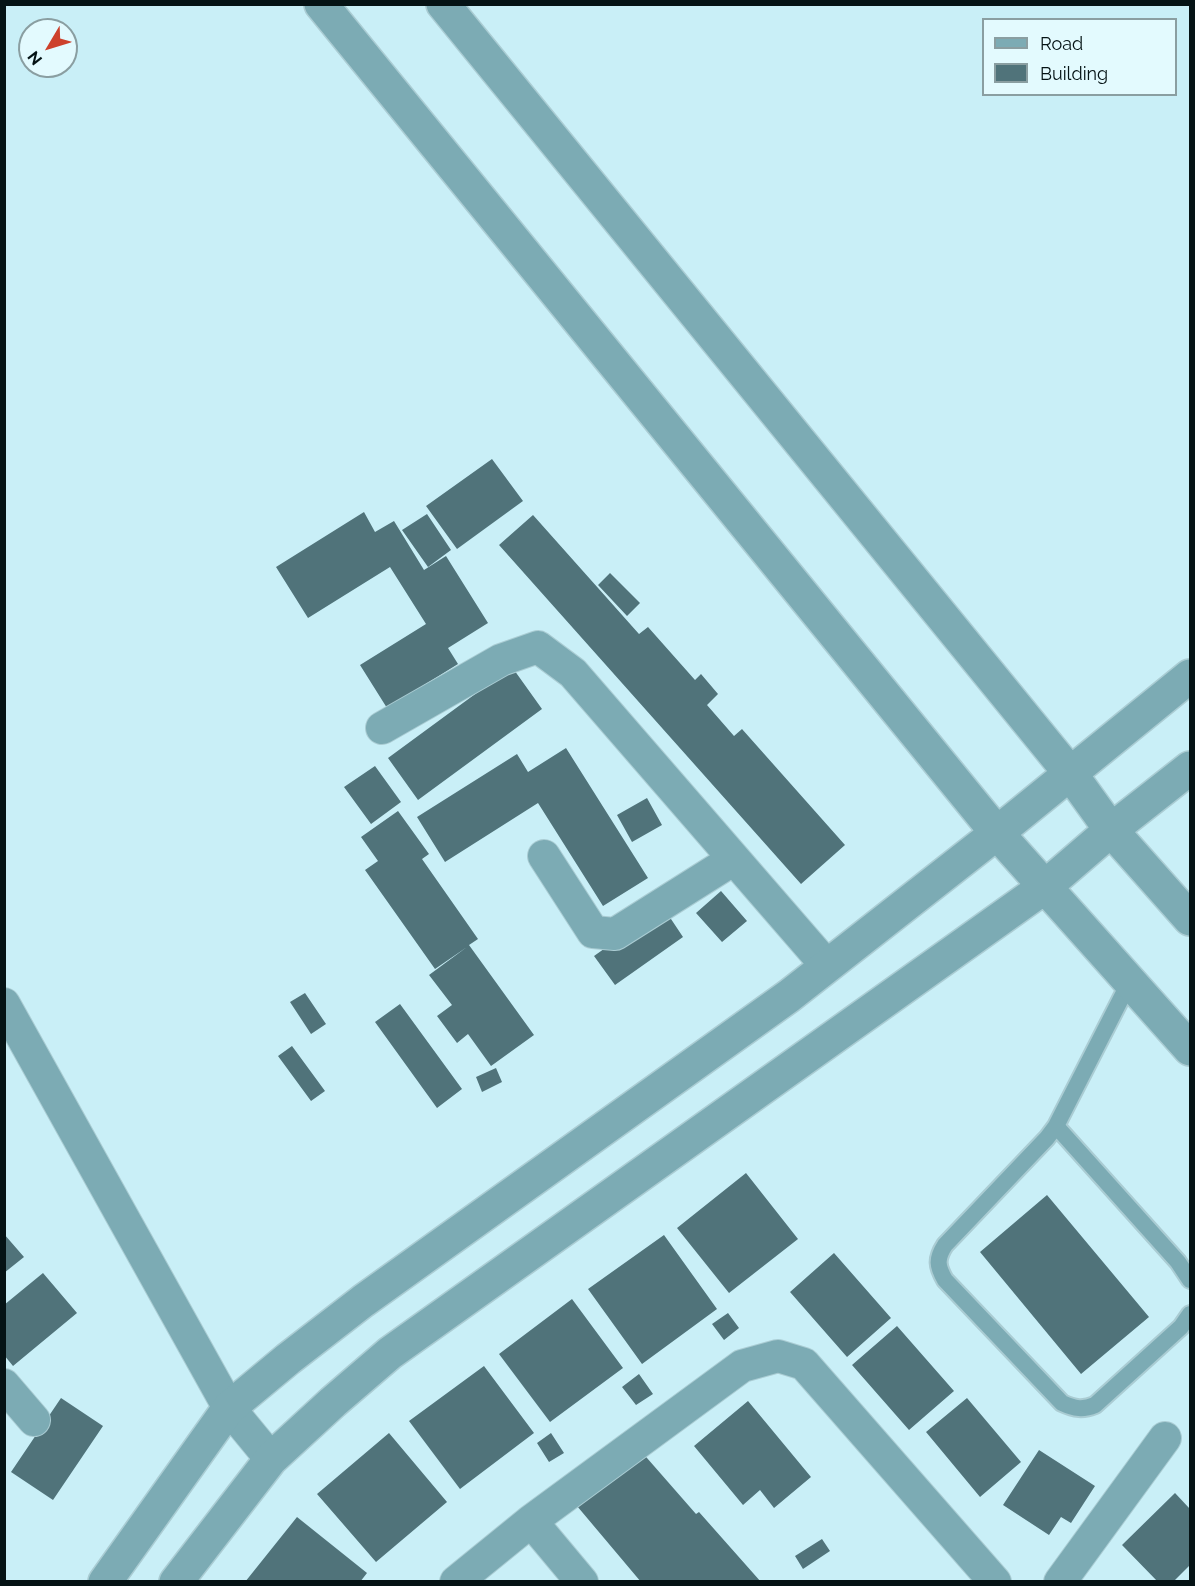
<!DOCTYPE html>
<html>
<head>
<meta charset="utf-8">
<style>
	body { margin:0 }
	#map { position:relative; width:1195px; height:1586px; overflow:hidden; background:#c9eff7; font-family:Raleway,sans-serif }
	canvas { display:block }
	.frame { position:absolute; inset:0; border:6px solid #051315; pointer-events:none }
	.legend { position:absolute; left:982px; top:18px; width:195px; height:78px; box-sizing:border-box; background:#e3fafe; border:2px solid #8a9ea1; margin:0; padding:8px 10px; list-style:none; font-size:18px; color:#051315 }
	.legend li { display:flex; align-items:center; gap:12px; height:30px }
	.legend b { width:30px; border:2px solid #8a9ea1 }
	.north { position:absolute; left:18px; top:18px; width:60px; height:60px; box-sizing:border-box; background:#e3fafe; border:2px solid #8a9ea1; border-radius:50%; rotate:232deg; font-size:16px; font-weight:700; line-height:24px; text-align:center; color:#051315 }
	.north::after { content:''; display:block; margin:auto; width:21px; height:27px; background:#cd412c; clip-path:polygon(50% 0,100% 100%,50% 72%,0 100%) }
</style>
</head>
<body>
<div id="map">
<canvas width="1195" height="1586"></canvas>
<div class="frame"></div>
<ul class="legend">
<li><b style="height:8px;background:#7cabb4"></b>Road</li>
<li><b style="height:16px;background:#50737a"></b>Building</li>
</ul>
<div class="north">N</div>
</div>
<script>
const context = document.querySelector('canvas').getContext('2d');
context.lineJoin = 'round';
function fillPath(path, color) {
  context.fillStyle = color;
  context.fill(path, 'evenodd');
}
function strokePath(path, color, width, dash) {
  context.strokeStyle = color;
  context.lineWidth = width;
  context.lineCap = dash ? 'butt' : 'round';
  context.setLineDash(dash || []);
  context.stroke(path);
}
fillPath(new Path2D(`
	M492,459L523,501L457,549L426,506Z
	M364,512L375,532L394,521L424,570L446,556L488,623L448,648L458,664L387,708L360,665L426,624L390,567L308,618L276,567Z
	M427,514L451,550L428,567L402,530Z
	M533,515L639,634L648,627L695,680L701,674L718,694L707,705L734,736L742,729L845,845L801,884L499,545Z
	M610,573L640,603L627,616L598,585Z
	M512,667L542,709L418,800L388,758Z
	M566,748L648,878L603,906L538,803L445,862L417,817L517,754L528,772Z
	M375,766L401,802L371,824L344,787Z
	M647,798L662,825L632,842L617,815Z
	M398,811L429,854L422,859L478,939L469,945L534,1035L491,1066L468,1034L457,1043L437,1016L452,1005L429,975L467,947L435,969L365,870L378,861L361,837Z
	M721,891L747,921L722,942L696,913Z
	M663,907L683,937L615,985L594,956Z
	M305,993L326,1024L311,1034L290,1002Z
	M400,1004L462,1089L437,1108L375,1022Z
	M292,1046L325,1091L311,1101L278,1056Z
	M496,1068L502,1082L482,1092L476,1077Z
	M746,1173L798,1239L729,1293L677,1228Z
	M1047,1195L1149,1317L1081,1374L980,1252Z
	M4,1234L24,1257L4,1273Z
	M664,1235L717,1309L642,1364L588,1289Z
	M834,1253L891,1318L847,1357L790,1292Z
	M43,1273L77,1313L13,1366L4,1355V1305Z
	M572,1299L623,1368L550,1422L499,1354Z
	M728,1313L739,1328L724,1340L712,1324Z
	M897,1326L954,1391L909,1430L852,1365Z
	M484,1366L534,1433L460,1489L409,1421Z
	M639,1374L653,1394L636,1405L622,1387Z
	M61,1398L103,1426L53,1500L11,1472Z
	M967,1398L1021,1462L980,1497L926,1432Z
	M748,1401L811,1477L774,1508L760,1490L743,1505L694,1446Z
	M389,1433L447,1502L376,1562L317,1494Z
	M551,1433L564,1453L549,1462L537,1443Z
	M640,1450L696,1514L699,1512L761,1582H641L577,1506Z
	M1039,1450L1095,1486L1071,1523L1061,1517L1049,1535L1003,1505Z
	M1175,1493L1190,1509V1565L1173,1582H1158L1122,1545Z
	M297,1517L367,1573L360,1582H245Z
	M822,1539L830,1551L803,1569L795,1556Z`), '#50737a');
const service = new Path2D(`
	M1130,981L1056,1126L1047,1138L945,1245C936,1259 937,1266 945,1280L1062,1403C1075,1409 1083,1410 1095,1405L1181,1327L1190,1314
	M1056,1126L1178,1262L1190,1280`);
const minor = new Path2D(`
	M382,728L501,660L538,647L573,673L827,966
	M544,856L593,932L615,934L734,859
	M4,1004L229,1408L271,1459
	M4,1385L34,1420
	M531,1521L742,1366L778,1356L804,1364L995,1582
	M456,1582L531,1521L582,1582
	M1060,1582L1165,1438`);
const tertiary = new Path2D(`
	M321,4L997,833L1190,1049
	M443,4L1070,773L1111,830L1190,919
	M105,1582L229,1408L288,1359L363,1301L789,996L997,833L1190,676
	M176,1582L271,1459L333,1402L390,1353L1046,886L1111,830L1190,768`);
strokePath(service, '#aaccd3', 20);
strokePath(minor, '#aaccd3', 34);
strokePath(tertiary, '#aaccd3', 36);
strokePath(service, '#7cabb4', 16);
strokePath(minor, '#7cabb4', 32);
strokePath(tertiary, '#7cabb4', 33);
</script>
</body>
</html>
